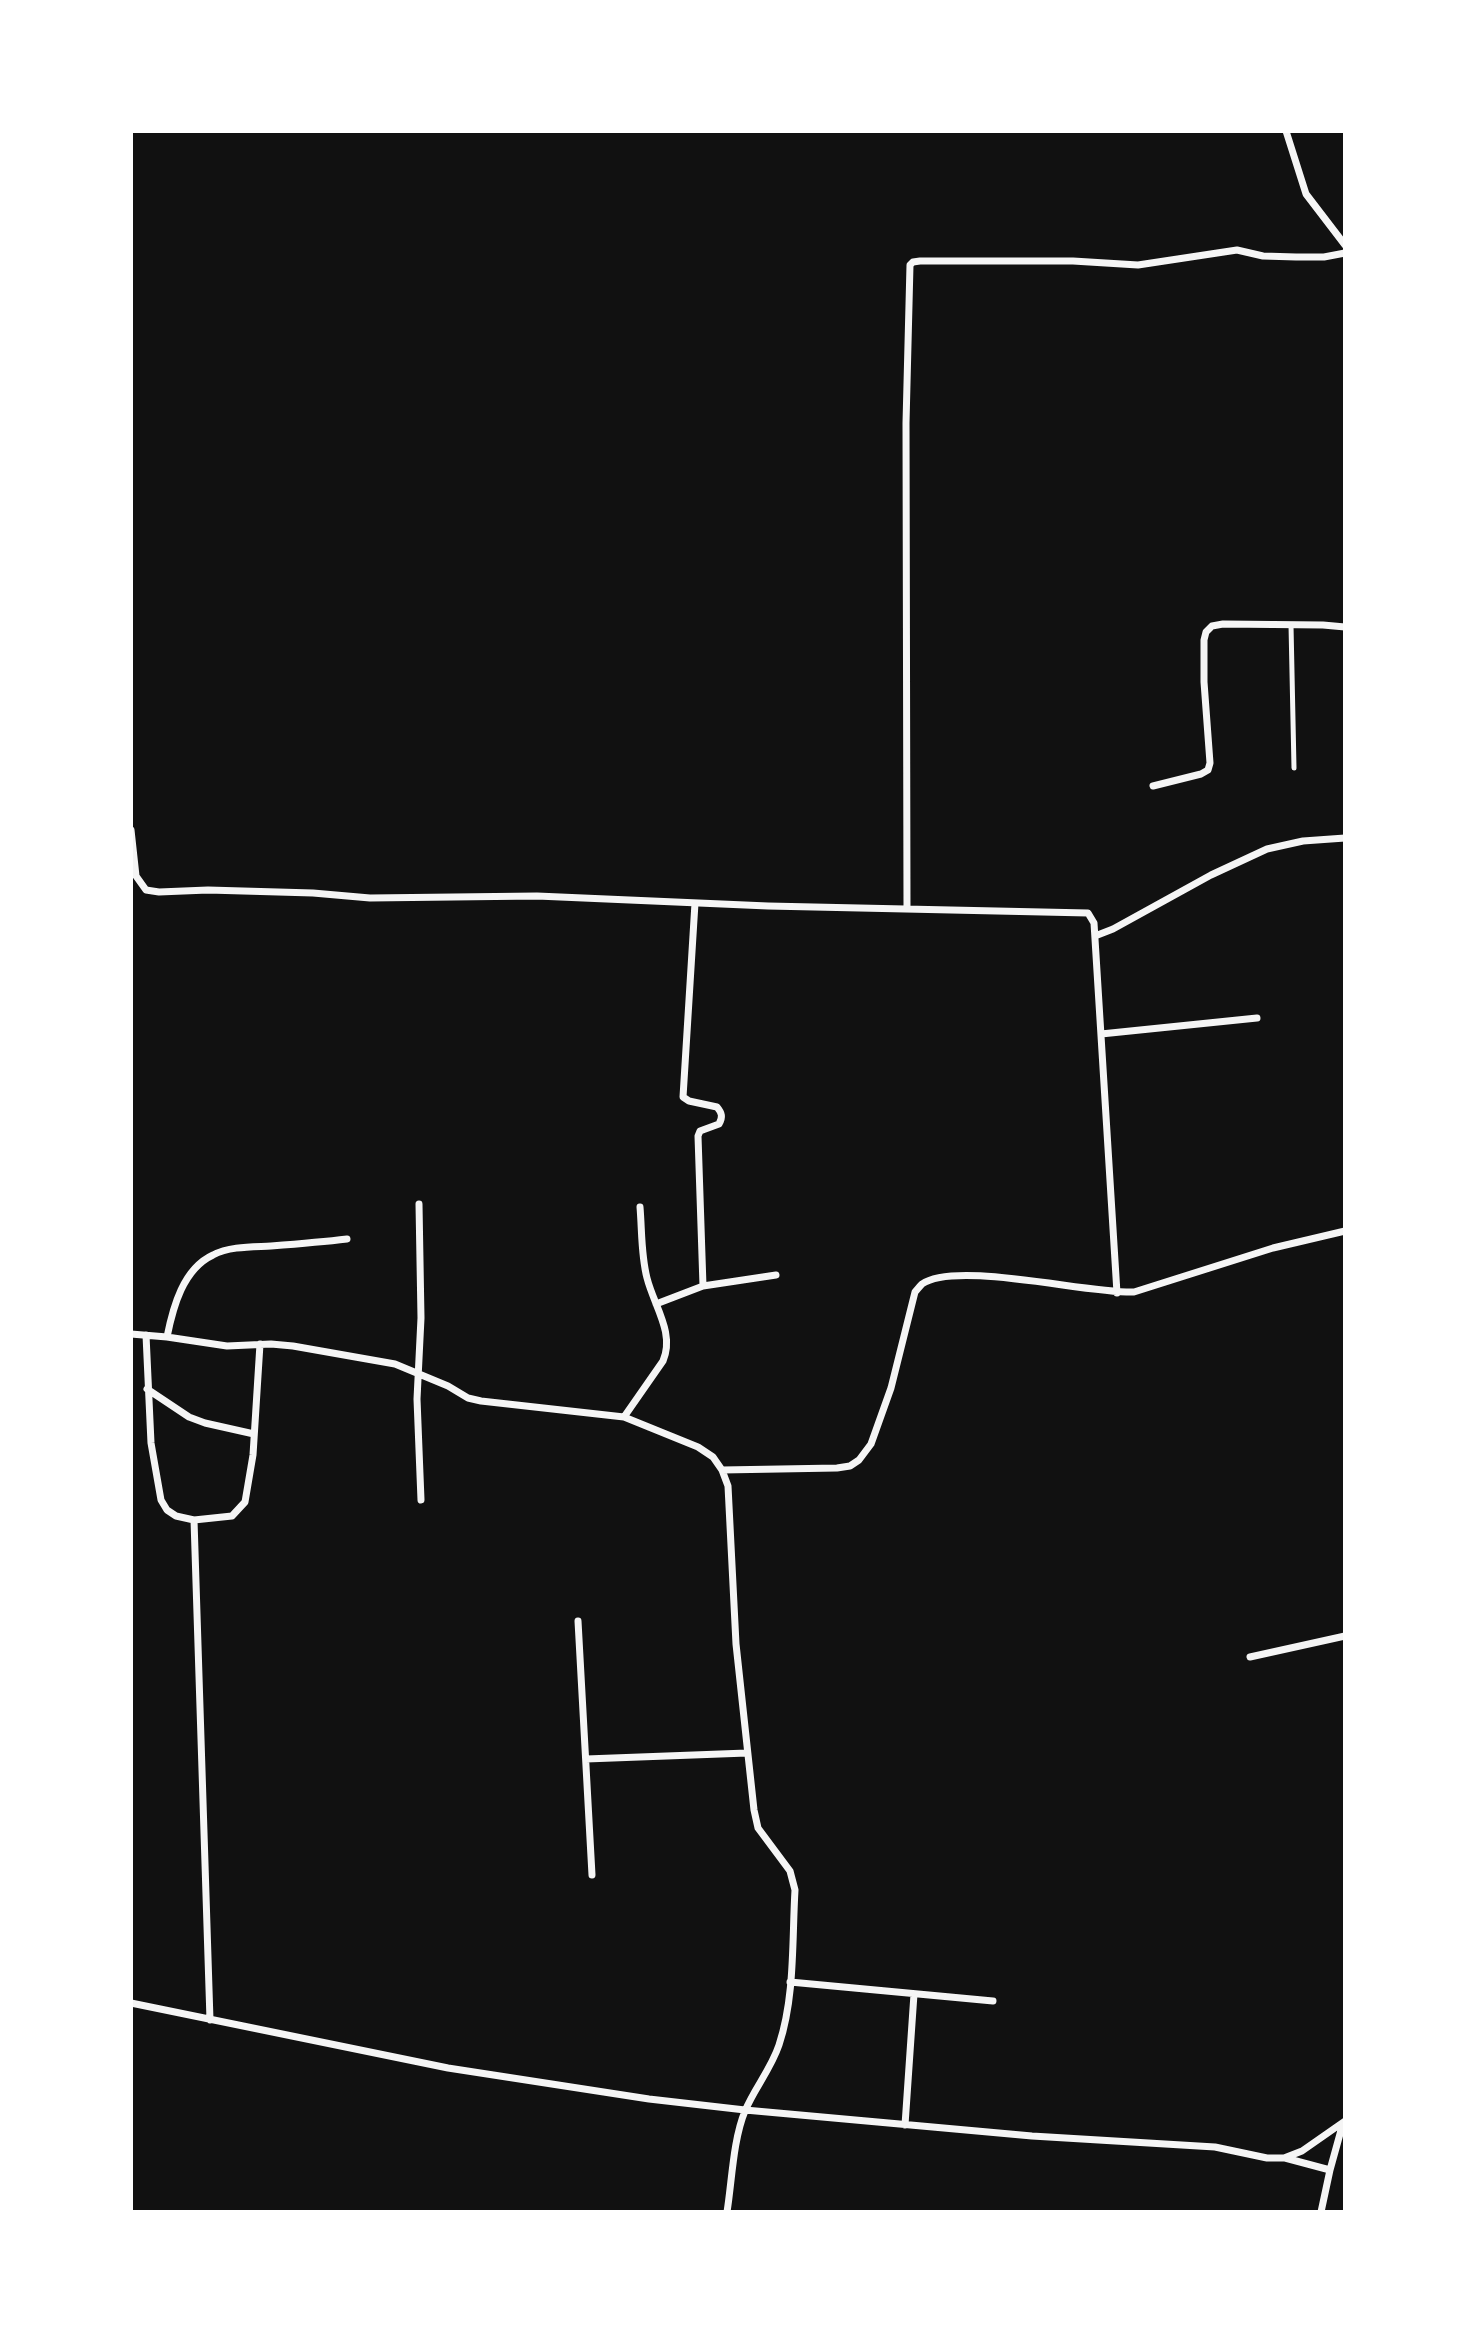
<!DOCTYPE html>
<html>
<head>
<meta charset="utf-8">
<style>
	body { margin:0 }
	#map { position:relative; width:1476px; height:2343px; overflow:hidden; background:#111; font-family:"PT Sans Narrow",sans-serif }
	canvas { display:block }
	.frame { position:absolute; inset:0; border:133px solid #fff; pointer-events:none }
</style>
</head>
<body>
<div id="map">
<canvas width="1476" height="2343"></canvas>
<div class="frame"></div>
</div>
<script>
const context = document.querySelector('canvas').getContext('2d');
context.lineJoin = 'round';
function strokePath(path, color, width, dash) {
  context.strokeStyle = color;
  context.lineWidth = width;
  context.lineCap = dash ? 'butt' : 'round';
  context.setLineDash(dash || []);
  context.stroke(path);
}
strokePath(new Path2D(`
	M1291,625L1294,768`), '#f5f5f5', 5);
strokePath(new Path2D(`
	M1286,131L1306,194L1345,245
	M1153,786L1201,774L1208,770L1210,763L1204,682V640L1206,632L1212,626L1223,624L1323,625L1345,627
	M131,830L136,876L146,890L159,892L208,890L313,893L370,898L537,896L768,906L1088,913L1094,923L1117,1293
	M695,903L683,1097L689,1101L717,1107C722,1113 723,1117 719,1124L700,1131L698,1136L703,1286
	M907,908L906,423L910,265L913,262L920,261H1073L1138,265L1237,250L1263,256L1296,257H1324L1345,253
	M1095,936L1113,929L1211,875L1267,849L1303,841L1345,838
	M1101,1034L1257,1018
	M419,1204L421,1318L417,1399L421,1500
	M656,1304L703,1286L776,1275
	M131,1334L167,1337L227,1346L271,1344L293,1346L395,1364L448,1386L468,1398L481,1401L624,1417L698,1447L713,1457L722,1470L728,1486L736,1644L754,1810L758,1828L790,1871L795,1890C792,1941 795,1997 779,2045C771,2069 754,2089 745,2111C733,2140 732,2181 727,2212
	M146,1335L151,1443L161,1500L167,1510L176,1516L194,1520L232,1516L245,1502L253,1455L260,1344
	M167,1337C173,1307 183,1269 213,1255C230,1246 253,1247 271,1246C297,1244 322,1242 347,1239
	M147,1389L189,1417L205,1423L254,1434
	M624,1417L663,1361C675,1333 654,1306 647,1278C641,1255 642,1231 640,1207
	M722,1470L837,1468L850,1466L859,1460L871,1444L891,1388L915,1292C917,1290 919,1287 922,1284C956,1260 1089,1294 1134,1292L1273,1248L1345,1231
	M194,1520L210,2020
	M578,1621L592,1875
	M1250,1657L1345,1636
	M586,1759L747,1753
	M790,1982L993,2001
	M131,2003L448,2068L649,2099L745,2110L1032,2136L1215,2147L1267,2158H1284L1302,2151L1345,2121
	M905,2125L914,1994
	M1285,2158L1330,2170L1343,2123
	M1321,2212L1330,2170`), '#f5f5f5', 7);
</script>
</body>
</html>
